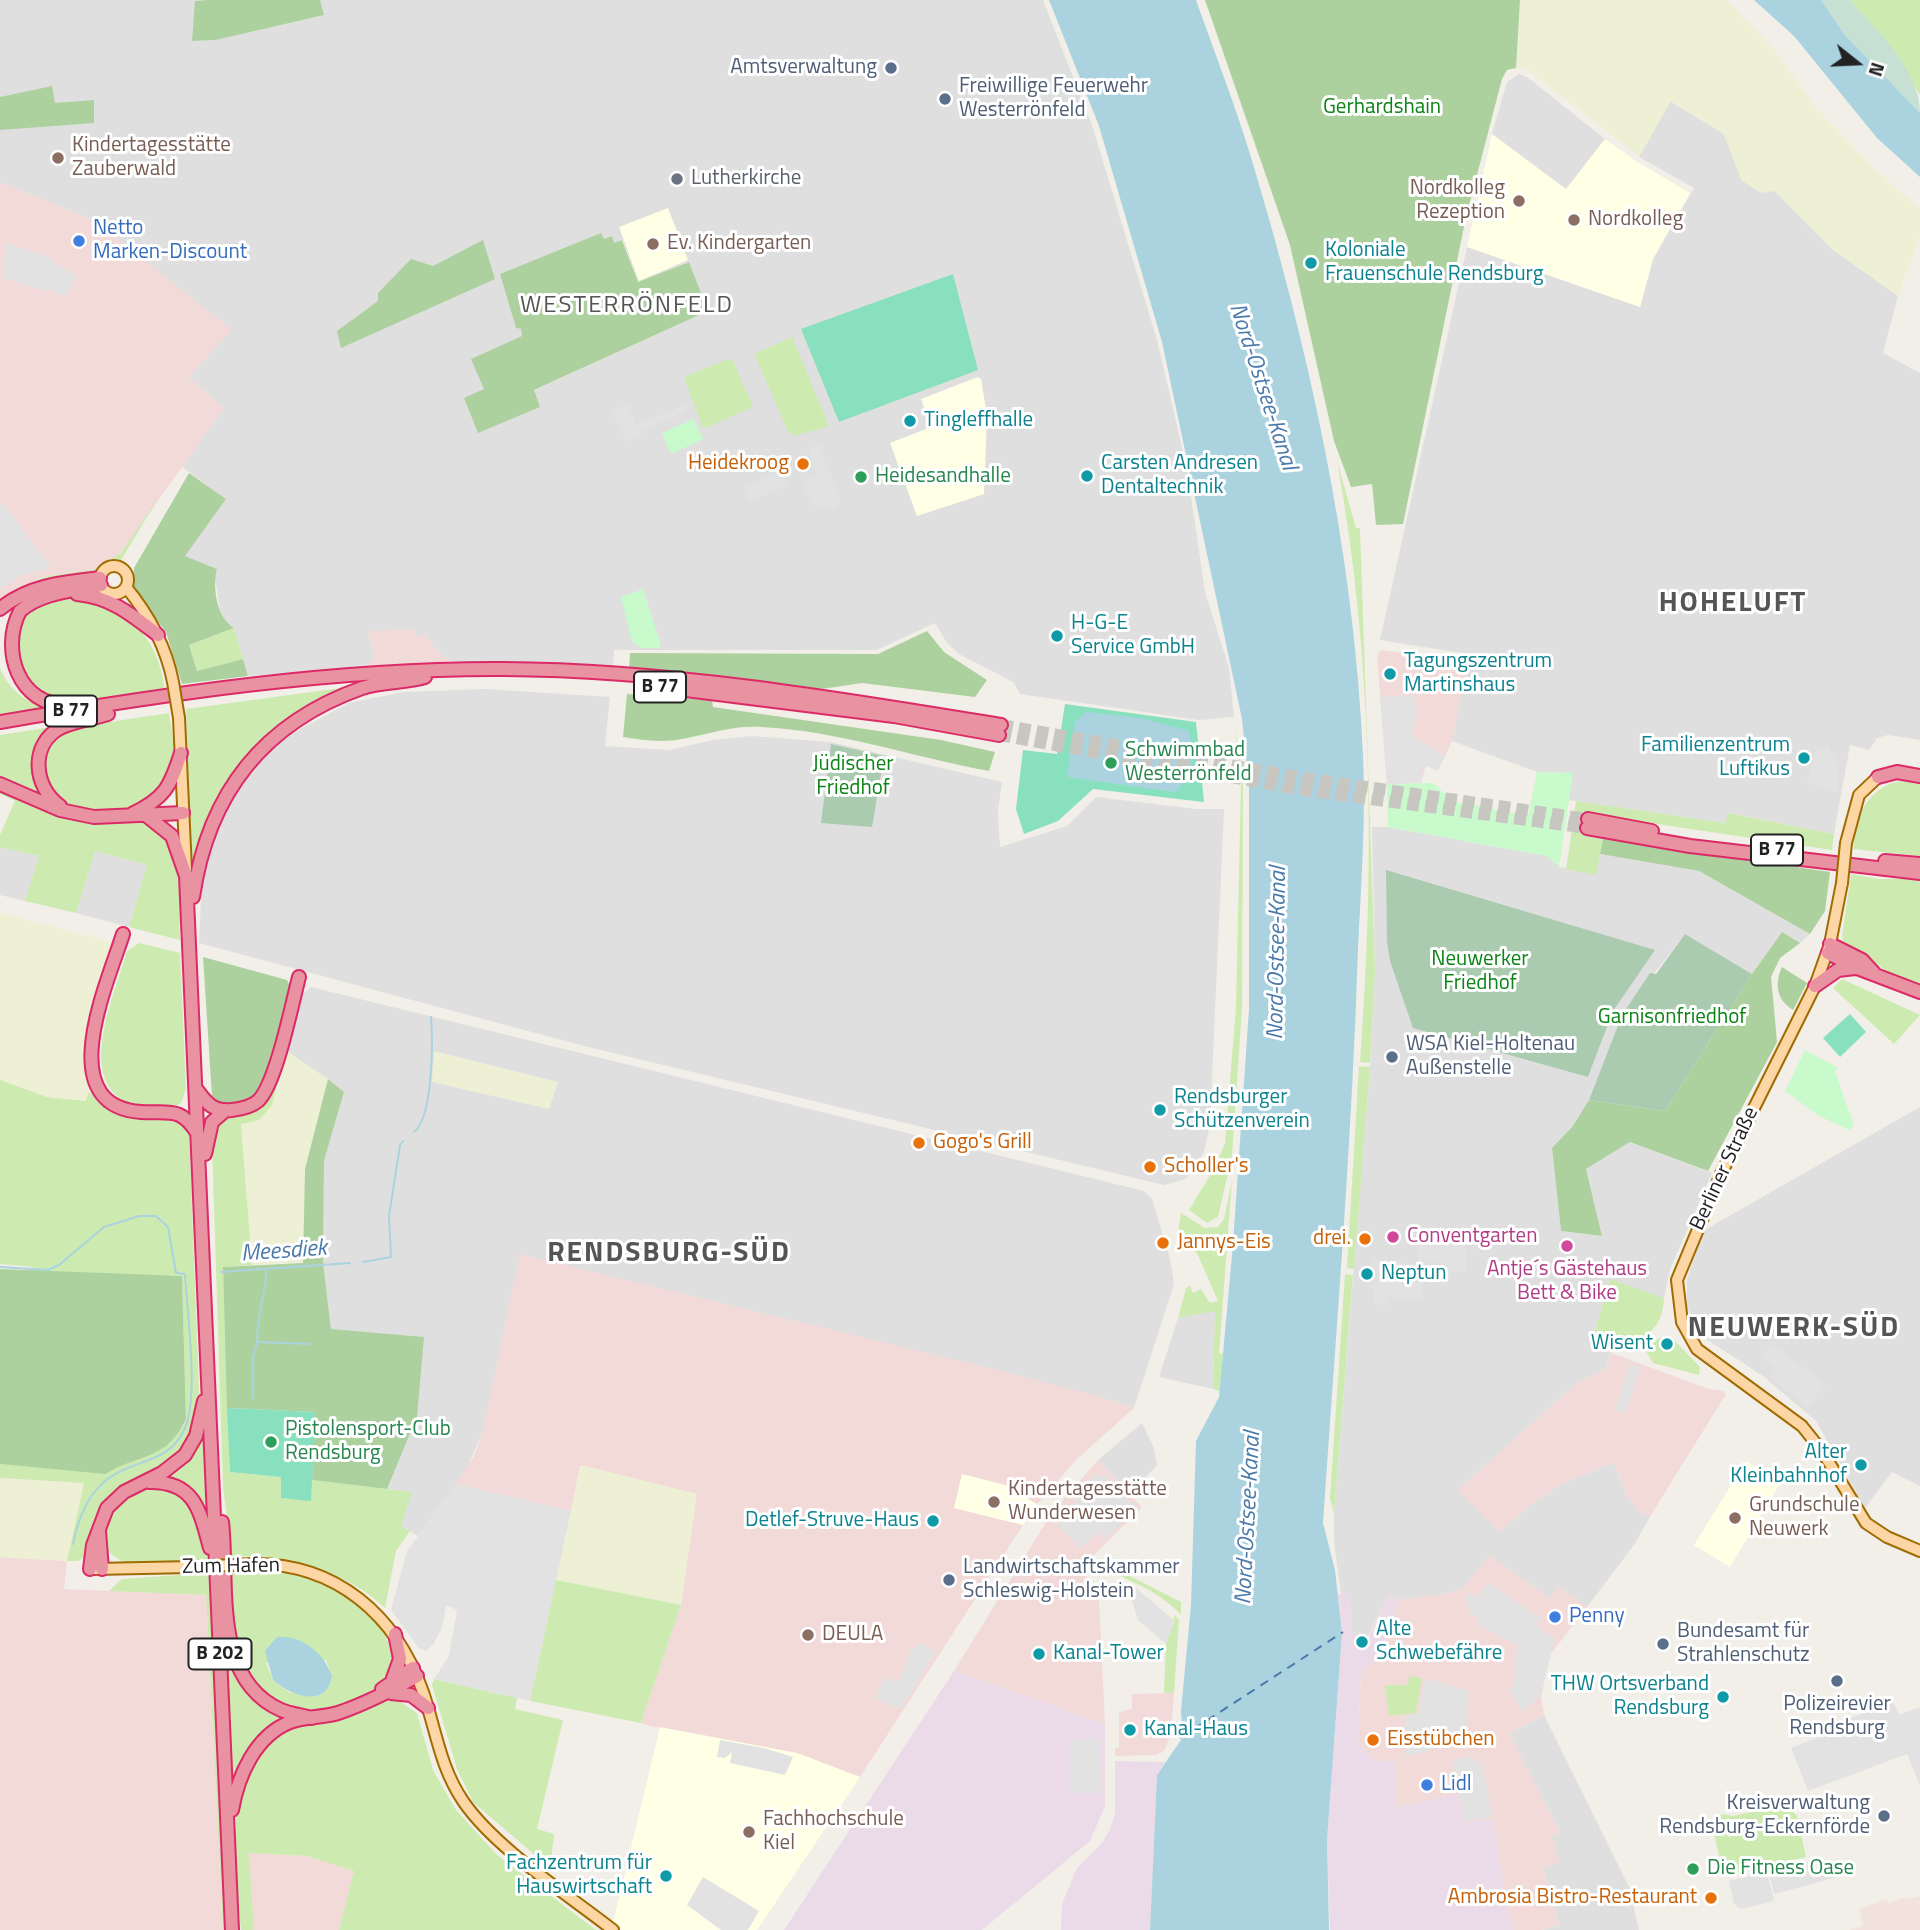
<!DOCTYPE html>
<html>
<head>
<meta charset="utf-8">
<style>
	body { margin:0 }
	#map { position:relative; width:1920px; height:1930px; overflow:hidden; background:#f2efe9; font-family:"Titillium Web",sans-serif }
	canvas { display:block }
	.north { position:absolute; left:1822px; top:28px; width:70px; height:70px; -webkit-text-stroke:5px #fff; paint-order:stroke; rotate:108deg; font-size:19px; font-weight:700; line-height:28px; text-align:center; color:#222 }
	.north::after { content:''; display:block; margin:auto; width:24px; height:32px; background:#222; clip-path:polygon(50% 0,100% 100%,50% 72%,0 100%) }
</style>
</head>
<body>
<div id="map">
<canvas width="1920" height="1930"></canvas>
<div class="north">N</div>
</div>
<script>
const context = document.querySelector('canvas').getContext('2d');
context.lineJoin = 'round';
function fillPath(path, color) {
  context.fillStyle = color;
  context.fill(path, 'evenodd');
}
function strokePath(path, color, width, dash) {
  context.strokeStyle = color;
  context.lineWidth = width;
  context.lineCap = dash ? 'butt' : 'round';
  context.setLineDash(dash || []);
  context.stroke(path);
}
function drawText(font, color, halo, rows, align = 'center') {
  context.font = font + ' "Titillium Web",sans-serif';
  context.lineWidth = 6;
  context.setLineDash([]);
  context.textBaseline = 'middle';
  context.strokeStyle = halo;
  context.fillStyle = color;
  for (const [text, x, y, turn = 0] of rows) {
    context.save();
    context.translate(x, y);
    context.rotate((+turn || 0) * Math.PI / 180);
    context.textAlign = isNaN(turn) ? turn : align;
    if (halo) context.strokeText(text, 0, 0);
    context.fillText(text, 0, 0);
    context.restore();
  }
}
fillPath(new Path2D(`
	M0,0H208L196,1L192,41L216,40L323,15L320,0H1043L1093,128L1157,340L1187,469L1205,592L1229,668L1234,717L1199,720L1020,694L1013,682L959,654L947,643L935,623L877,650H614L613,666L449,661L436,650L426,634L416,637L368,632L375,659L361,668L248,676L234,628L226,623L220,609L215,578L217,569L184,556L226,499L181,466L224,408L188,377L95,221L0,182ZM604,239L614,243L623,240L638,282L688,262L708,311L533,391L464,399L484,389L522,336L521,329L516,328L501,274Z
	M1519,74L1527,77L1605,139L1566,190L1492,134L1507,82Z
	M1670,101L1724,134L1742,180L1774,190L1832,249L1898,296L1883,353L1920,373V740L1888,735L1877,738L1869,750L1850,745L1834,834L1729,813L1725,823L1569,800L1572,773L1537,772L1452,741L1468,654L1380,640L1467,247L1640,307L1653,259L1694,188L1639,157Z
	M485,689L610,697L605,746L669,750L713,740L752,736L830,742L1002,782L998,811L1000,847L1067,826L1096,797L1196,809H1224L1210,1124L1204,1152L1194,1170L1186,1179L1164,1185L584,1046L199,943L202,877L217,824L234,793L258,762L289,735L349,703L403,692Z
	M1372,827H1388L1547,856L1559,867L1595,874L1600,854L1699,871L1810,934L1800,943L1782,932L1752,974L1685,934L1622,1015L1589,1100L1572,1127L1552,1148L1561,1231L1602,1236L1586,1169L1630,1142L1712,1173L1670,1269L1664,1298L1610,1280L1594,1335L1614,1341L1606,1369L1578,1382L1458,1490L1500,1532L1530,1505L1562,1484L1613,1462L1627,1495L1642,1515H1651L1634,1545L1587,1607L1559,1587L1550,1598L1489,1556L1464,1587L1452,1593L1400,1600L1389,1595L1367,1638L1352,1639L1349,1593L1341,1594L1334,1542V1514L1370,1067L1375,970ZM1390,961L1627,988L1613,1011L1588,1077Z
	M0,847L39,856L25,901L0,895Z
	M95,851L147,865L129,927L76,913Z
	M311,987L1144,1191L1152,1199L1170,1258L1174,1284L1134,1408L1094,1395L482,1434L465,1472L418,1536L401,1526L411,1492L387,1489L417,1417L331,1329L323,1262L324,1161L344,1092L288,1052L303,993Z
	M1920,1107V1486L1892,1472L1865,1508L1816,1421L1763,1376L1706,1339L1687,1308V1279L1703,1231Z
	M1215,1310L1213,1389L1159,1377L1178,1318Z
	M1142,1423L1154,1448L1157,1465L1130,1494L1098,1460Z
	M1544,1715L1629,1887L1639,1930H1542L1559,1925L1543,1867L1552,1836L1560,1833L1509,1733Z`), '#e0dfdf');
fillPath(new Path2D(`
	M0,182L95,221L232,330L188,377L224,408L121,553L93,570L48,576L17,588L0,599Z
	M414,629L416,636L426,634L436,650L449,661L430,666L420,663L361,668L375,659L368,631Z
	M1381,650L1467,662L1452,741L1443,760L1430,750L1421,783L1387,784L1377,655Z
	M520,1254L989,1368L1094,1395L1134,1408L1077,1459L1037,1504L1028,1499L954,1508L1023,1525L860,1777L797,1753L649,1726L641,1723L681,1605L696,1494L580,1466L571,1511L456,1484L474,1456L482,1434Z
	M1611,1353L1709,1389L1723,1391L1726,1394L1651,1515H1642L1627,1495L1613,1462L1562,1484L1530,1505L1500,1532L1458,1490L1578,1382L1606,1369Z
	M1098,1460L1142,1507L1080,1569L1089,1579L1099,1600L1105,1724L954,1671L1053,1511Z
	M1489,1555L1550,1598L1559,1587L1587,1607L1550,1655L1541,1697L1544,1715L1509,1733L1560,1833L1552,1836L1560,1862L1543,1868L1559,1925L1542,1930H1514L1506,1899L1463,1822L1457,1795L1396,1807L1380,1762L1368,1757L1358,1744L1361,1670L1378,1658L1400,1600L1452,1593L1464,1587Z
	M0,1557L67,1561L64,1589L206,1595L223,1930H0Z
	M1174,1693L1171,1733L1165,1750L1156,1755L1115,1756V1748H1119V1713L1132,1708V1694Z
	M248,1853L307,1856L354,1871L339,1930H254Z`), '#f2dad9');
fillPath(new Path2D(`
	M1349,1593L1353,1639L1368,1638L1389,1595L1400,1600L1378,1658L1361,1670L1358,1744L1375,1761H1396V1807L1457,1794L1464,1822L1493,1819L1506,1899L1514,1930H1330L1327,1840L1342,1633L1338,1594Z
	M954,1671L1105,1724V1806L1090,1841L982,1930H784Z
	M1115,1761L1165,1762L1157,1775L1150,1930H1061L1062,1904L1077,1868L1102,1843L1110,1829L1115,1813Z`), '#ebdbe8');
fillPath(new Path2D(`
	M1492,134L1566,189L1605,139L1639,163L1690,193L1653,259L1640,307L1467,247Z
	M668,208L688,260L639,281L619,227Z
	M978,377L981,379L987,416L984,494L917,516L890,443L931,427L921,399Z
	M1746,1461L1781,1482L1730,1567L1694,1545Z
	M962,1474L1021,1489L1028,1499L1037,1504L1023,1525L954,1508Z
	M660,1727L797,1753L860,1777L757,1930H622L613,1923Z`), '#ffffe5');
fillPath(new Path2D(`
	M1920,1896V1930H1848L1863,1926L1859,1909L1887,1899L1888,1903L1906,1897L1907,1899Z`), '#f3e3dd');
fillPath(new Path2D(`
	M1520,0H1727L1774,49L1816,108L1876,170L1920,209V235L1898,296L1832,249L1775,191L1761,193L1741,180L1724,134L1671,101L1639,157L1528,70L1516,68Z
	M0,913L108,941L111,948L85,1046L89,1092L86,1101L47,1097L0,1080Z
	M434,1051L558,1082L549,1109L432,1082Z
	M288,1052L328,1079L305,1169L303,1263L252,1265L241,1123L259,1120L278,1089Z
	M581,1465L697,1494L681,1605L556,1580Z
	M0,1478L84,1483L67,1561L0,1557Z`), '#eef0d5');
fillPath(new Path2D(`
	M1850,0H1920V95L1891,48Z
	M792,337L829,426L794,436L788,431L754,354Z
	M728,359L733,361L753,407L703,429L684,377Z
	M1337,461L1356,528H1360L1375,970L1370,1063L1360,1062C1375,862 1373,658 1337,461Z
	M159,497L120,562L106,566L98,575L0,605V599L17,588L48,576L93,570L121,553Z
	M75,598C128,610 158,634 165,691L63,702L16,681L6,654L12,627L39,605Z
	M234,628L243,659L197,671L189,645Z
	M0,668C11,695 30,704 57,710L0,719Z
	M363,685L252,753L192,875L186,709Z
	M169,713C172,733 179,765 168,783C131,840 5,809 53,738L76,727Z
	M1234,717L1243,784L1242,1008L1232,1155L1218,1217L1207,1223L1189,1210L1215,1167L1225,1143L1236,1007L1241,784Z
	M57,726L40,747L47,800L0,780V735Z
	M1902,781L1920,784V856L1854,849C1853,817 1870,785 1902,781Z
	M0,789C29,800 62,818 92,822C111,825 133,817 151,825C186,839 179,909 180,940L129,927L147,865L95,851L76,913L25,901L39,856L0,847V835L15,801L0,794Z
	M1576,801L1725,823L1728,813L1834,834L1832,850L1589,814L1584,836L1603,839L1596,875L1566,869Z
	M1851,874L1878,879H1920V987L1902,981L1844,943L1842,937Z
	M139,943L180,953L186,1088L181,1103C169,1111 147,1109 134,1105C72,1085 115,995 127,951Z
	M1842,979L1920,1015L1894,1044L1833,988Z
	M303,993L272,1105L259,1120L241,1124L252,1265L223,1267L230,1472L282,1477V1498L311,1500L312,1480L412,1492L401,1526L410,1531L396,1551L385,1608C342,1568 288,1556 232,1556L223,1487L212,1144C219,1109 231,1122 256,1109Z
	M1359,1066L1370,1067L1354,1269L1347,1268Z
	M0,1080L47,1097L85,1101L89,1092C128,1125 135,1113 180,1119L189,1131L200,1414C194,1425 190,1439 184,1449C174,1465 154,1472 137,1478C102,1491 94,1523 86,1556L78,1561H67L84,1483L0,1478V1464L105,1473C139,1454 167,1461 186,1419L182,1276L33,1272V1267L0,1264Z
	M1232,1180L1219,1353L1223,1354L1220,1391L1213,1389L1215,1311L1178,1318L1186,1288L1190,1286L1193,1293L1201,1289L1210,1303L1218,1301L1197,1253L1184,1246L1178,1233L1181,1213L1205,1228L1218,1227L1224,1219Z
	M1345,1274L1353,1275L1334,1514L1330,1498Z
	M1610,1279L1664,1298C1662,1341 1630,1346 1594,1335Z
	M1663,1337L1673,1339L1700,1367L1699,1375L1653,1363L1642,1345Z
	M203,1435L207,1510H206L199,1500L166,1479V1475Z
	M163,1487L186,1498L206,1541L208,1560C186,1561 146,1568 126,1562C81,1550 114,1487 163,1487Z
	M1092,1557L1181,1602V1615C1162,1594 1138,1584 1113,1573C1103,1569 1095,1568 1087,1561Z
	M265,1571C309,1574 357,1594 383,1631C390,1642 390,1658 396,1666C357,1719 273,1733 242,1664C229,1637 233,1601 232,1572ZM326,1660L332,1676L290,1693L273,1680L266,1663Z
	M209,1573L228,1930H223L206,1595L109,1591L122,1579Z
	M556,1580L681,1605L641,1723L530,1701Z
	M1175,1615L1179,1620L1174,1693H1164L1166,1644Z
	M225,1628L234,1665L292,1718L280,1724L231,1794Z
	M1409,1676L1422,1678L1416,1713L1389,1716L1385,1685H1408Z
	M434,1679L517,1698L515,1709L563,1720L537,1829L554,1834L550,1868L473,1802L457,1769L432,1685Z
	M393,1697L417,1713L433,1770L456,1810L497,1855L596,1930H339L354,1871L307,1856L249,1853L254,1930H241C237,1868 218,1774 281,1734C309,1715 360,1706 393,1697Z
	M1787,1804L1797,1816L1806,1857L1724,1876L1711,1821L1722,1814L1733,1816Z`), '#cdebb0');
fillPath(new Path2D(`
	M208,0H320L324,15L216,40L192,41L195,1Z
	M1205,0H1520L1516,68L1507,70L1502,79L1466,217L1403,524L1376,525L1372,484L1351,487L1334,441L1290,245Z
	M52,86L55,103L94,100V123L0,130V97Z
	M601,233L604,239L612,236L614,243L622,240L638,282L689,262L708,311L534,390L540,407L478,433L464,398L484,389L471,359L522,336L521,329L516,328L500,274Z
	M483,240L495,279L341,348L337,331L378,301V293L411,259L433,266Z
	M189,473L226,499L185,556L217,569C212,587 217,618 234,628L189,645L197,671L243,659L248,676L182,684L166,632L133,590L134,568Z
	M927,631L944,652L987,680L975,697L862,683L815,690L629,670L630,653L878,654Z
	M627,694L708,700L712,701L713,707L941,740L995,752L989,771C912,757 840,731 761,727C733,725 709,734 682,739C662,743 642,740 623,737Z
	M1603,839L1830,872L1825,911L1810,934L1699,871L1600,854Z
	M1782,932L1800,943L1780,958L1771,977L1777,1042L1708,1171L1630,1142L1586,1169L1602,1236L1561,1231L1552,1148L1572,1127L1589,1100L1665,1111L1752,974Z
	M203,957L287,980L290,986L265,1079L249,1101L219,1103L212,1096Z
	M1782,967L1807,983L1793,1010C1777,1000 1774,985 1782,967Z
	M328,1079L344,1092L324,1161L323,1262L331,1329L424,1337L417,1417L387,1489L312,1480L315,1412L227,1408L223,1267L303,1263L305,1169Z
	M0,1269L182,1276L186,1419C167,1461 140,1453 105,1474L0,1464Z`), '#add19e');
fillPath(new Path2D(`
	M1821,0H1850C1877,31 1920,70 1920,113L1845,35Z`), '#c6e0d4');
fillPath(new Path2D(`
	M831,744L884,756L872,827L821,823Z
	M1386,870L1655,950L1613,1011L1588,1077L1413,1028L1390,961L1387,941Z
	M1685,934L1752,974L1665,1111L1589,1100L1622,1015L1650,973L1656,974Z`), '#aacbaf');
fillPath(new Path2D(`
	M694,419L703,439L671,454L662,433Z
	M643,589L660,642V648H641L632,642L621,597Z
	M1537,772L1573,773L1559,867L1547,856L1388,827L1387,784L1433,783L1452,801L1528,816Z
	M1805,1050L1838,1068L1835,1072L1854,1125L1849,1130L1819,1116L1785,1091Z`), '#c8facc');
fillPath(new Path2D(`
	M953,274L978,370L839,422L801,329Z
	M1065,704L1196,722L1204,802L1093,789L1058,821L1024,834L1016,809L1023,750L1057,754Z
	M1850,1014L1866,1032L1840,1057L1823,1038Z
	M227,1408L316,1412L311,1501L281,1498V1477L230,1472Z`), '#88e0be');
fillPath(new Path2D(`
	M6,243L54,259L53,263L77,276L66,296L56,294L47,287L45,291L3,278Z
	M627,404L636,425L685,405L687,411L640,431L641,436L626,443L612,410Z
	M819,444L841,501L834,508L814,506L802,483L817,476L808,449Z
	M782,471L788,485L749,502L743,487Z
	M3,503L51,568L22,575L0,589V505Z
	M1414,695L1416,720L1412,735L1445,756L1438,771L1421,764V783L1387,784L1380,697Z
	M1828,745L1837,764V792L1806,783L1816,752Z
	M1419,1237L1466,1239V1272H1446L1445,1263L1418,1260Z
	M1373,1260L1401,1261L1400,1281L1423,1282L1421,1299L1387,1297V1305L1375,1304L1372,1284H1377V1279L1394,1280L1395,1272L1372,1270Z
	M1771,1344L1826,1384L1808,1408L1772,1379L1773,1367L1761,1358Z
	M1630,1364L1641,1367L1625,1413L1615,1409Z
	M1097,1474L1100,1477L1104,1474L1134,1505L1131,1508L1134,1511L1105,1539L1098,1532L1081,1549L1058,1526L1084,1487Z
	M456,1484L571,1511L530,1701L434,1679L449,1656L457,1610L446,1605L442,1628L433,1645L425,1651L419,1648L391,1610L407,1551Z
	M1488,1583L1541,1618L1536,1626L1555,1639L1540,1696L1523,1712L1508,1688L1514,1687L1517,1645L1477,1624L1479,1619L1470,1613L1465,1598L1470,1592L1478,1597Z
	M1127,1585L1136,1588L1175,1621L1166,1644L1138,1620Z
	M918,1643L936,1651L901,1709L875,1698L884,1678L899,1682L911,1649L915,1650Z
	M1425,1678L1469,1691L1465,1741L1406,1756V1716L1418,1714Z
	M1893,1702L1899,1715L1920,1707V1785L1907,1754L1808,1791L1791,1748L1831,1732L1829,1726Z
	M720,1740L764,1748L793,1757L785,1775L730,1763L732,1752L725,1758L717,1757Z
	M1070,1740H1100L1101,1793H1070Z
	M1473,1757L1476,1762L1481,1761L1493,1817L1464,1821L1452,1760Z
	M1807,1862L1811,1875L1832,1870L1834,1878L1774,1894L1769,1873Z
	M1767,1872L1774,1901L1741,1909L1734,1904L1729,1881Z
	M703,1877L759,1911L748,1930H721L687,1905Z`), '#e2e2e2');
fillPath(new Path2D(`
	M1049,0H1196C1214,51 1234,102 1250,154C1309,349 1354,551 1363,755C1366,820 1361,885 1358,949C1352,1141 1336,1332 1323,1523L1335,1570L1342,1633L1327,1840L1329,1930H1150L1157,1775L1183,1737L1181,1711L1191,1605L1196,1441L1219,1397L1233,1244L1249,1009V785L1242,719L1162,342L1099,126Z
	M1754,0H1821L1845,35L1920,113V177L1877,138L1794,36Z
	M1086,712L1141,718L1189,731C1195,755 1194,774 1175,792L1067,777L1075,722Z
	M277,1637C302,1635 324,1653 332,1676C326,1710 290,1695 273,1680L265,1651Z`), '#aad3df');
strokePath(new Path2D(`
	M414,1132C433,1118 433,1041 431,1017
	M363,1262L391,1257L389,1216L400,1145L403,1141
	M0,1267L48,1270L59,1265L104,1227L139,1216H156L168,1227L176,1273L185,1274C187,1310 199,1398 185,1428C171,1462 138,1459 112,1476C88,1491 78,1519 73,1544
	M267,1269C265,1294 257,1317 257,1342L311,1344
	M221,1272L350,1263
	M253,1399V1358L257,1342`), '#aad3df', 2);
strokePath(new Path2D(`
	M1180,1738L1343,1632`), '#4a7aab', 2, [9, 7]);
strokePath(new Path2D(`
	M1001,725L1304,778L1588,819
	M999,735L1303,790L1587,828`), '#c8c6c1', 12, [12, 6]);
const major = new Path2D(`
	M100 580a14 14 0 1 1 28 0a14 14 0 1 1-28 0Z
	M126,587C149,615 166,646 173,682
	M179,718L186,870
	M1846,843L1859,795L1878,777
	M1842,883L1830,944L1815,986L1721,1174L1677,1280L1682,1322L1697,1349L1802,1426L1822,1451L1866,1523L1887,1537L1920,1551
	M253,1564C336,1563 396,1615 423,1692C436,1730 440,1767 463,1801C495,1848 567,1894 613,1930
	M94,1569L192,1567`);
const highway = new Path2D(`
	M77,594C111,597 132,615 158,635
	M0,609C28,585 65,582 100,578
	M670,688L894,716L999,735
	M69,705C18,707 0,649 20,611C42,592 74,591 101,585
	M0,722C165,694 336,668 503,669C670,670 837,698 1001,725
	M1878,777L1897,772L1920,776
	M0,784L60,810L94,817L183,813
	M60,806C34,788 29,745 60,728C74,721 93,719 108,714
	M132,814C165,798 170,787 181,753
	M147,816L172,836L186,876L232,1930
	M1588,819L1652,831
	M1587,828L1690,846L1920,873
	M1885,861L1920,864
	M193,897C208,794 263,723 362,688C383,681 405,683 425,677
	M123,934C108,982 51,1106 141,1112C168,1114 181,1106 197,1133
	M1830,944L1862,960L1874,973
	M1828,953L1857,968L1920,992
	M1815,986L1838,970L1855,968
	M197,1090C207,1104 214,1112 232,1110C241,1109 251,1107 258,1101C276,1084 292,1004 299,977
	M205,1154L212,1122L226,1110
	M149,1482C195,1481 200,1511 210,1548
	M222,1522C229,1582 211,1679 281,1710C290,1714 302,1715 312,1718
	M99,1531L102,1569
	M90,1569L93,1545L107,1508L124,1492L162,1473L185,1455L196,1436L204,1401
	M393,1678L400,1659L395,1634
	M382,1689L413,1668
	M391,1693L411,1695L428,1708
	M232,1810C238,1776 255,1736 290,1722C305,1716 322,1718 338,1713C365,1704 392,1690 417,1676`);
strokePath(major, '#a06b00', 14);
strokePath(highway, '#dc2a67', 16);
strokePath(major, '#fcd6a4', 10);
strokePath(highway, '#e892a2', 12);
const majorBridge = new Path2D(`
	M173,682L179,718
	M1842,883L1846,843
	M192,1567L253,1564`);
strokePath(majorBridge, '#a06b00', 14, []);
strokePath(majorBridge, '#fcd6a4', 10);
for (const [x, y, r, color] of [
	[891,68,7,"#5c6f8a"],
	[945,99,7,"#5c6f8a"],
	[58,158,7,"#8d6e63"],
	[677,179,7,"#6b7280"],
	[1519,201,7,"#8d6e63"],
	[1574,220,7,"#8d6e63"],
	[79,241,7,"#3f7fe0"],
	[653,244,7,"#8d6e63"],
	[1311,263,7,"#0f9aa8"],
	[910,421,7,"#0f9aa8"],
	[803,464,7,"#e8710a"],
	[1087,476,7,"#0f9aa8"],
	[861,477,7,"#2e9e5b"],
	[1057,636,7,"#0f9aa8"],
	[1390,674,7,"#0f9aa8"],
	[1804,758,7,"#0f9aa8"],
	[1111,763,7,"#2e9e5b"],
	[1392,1057,7,"#5c6f8a"],
	[1160,1110,7,"#0f9aa8"],
	[919,1143,7,"#e8710a"],
	[1150,1167,7,"#e8710a"],
	[1393,1237,7,"#d1479c"],
	[1365,1239,7,"#e8710a"],
	[1163,1243,7,"#e8710a"],
	[1567,1246,7,"#d1479c"],
	[1367,1274,7,"#0f9aa8"],
	[1667,1344,7,"#0f9aa8"],
	[271,1442,7,"#2e9e5b"],
	[1861,1465,7,"#0f9aa8"],
	[994,1502,7,"#8d6e63"],
	[1735,1518,7,"#8d6e63"],
	[933,1521,7,"#0f9aa8"],
	[949,1580,7,"#5c6f8a"],
	[1555,1617,7,"#3f7fe0"],
	[808,1635,7,"#8d6e63"],
	[1362,1642,7,"#0f9aa8"],
	[1663,1644,7,"#5c6f8a"],
	[1039,1654,7,"#0f9aa8"],
	[1837,1681,7,"#5c6f8a"],
	[1723,1697,7,"#0f9aa8"],
	[1130,1730,7,"#0f9aa8"],
	[1373,1740,7,"#e8710a"],
	[1427,1785,7,"#3f7fe0"],
	[1884,1816,7,"#5c6f8a"],
	[749,1832,7,"#8d6e63"],
	[1693,1869,7,"#2e9e5b"],
	[666,1876,7,"#0f9aa8"],
	[1711,1898,7,"#e8710a"]
]) {
  const dot = new Path2D();
  dot.arc(x, y, r, 0, 2 * Math.PI);
  context.fillStyle = color;
  context.fill(dot);
  strokePath(dot, '#fff', 2.5);
}
for (const [x, y, w] of [
	[660,687,52],
	[71,711,52],
	[1777,850,52],
	[220,1654,63]
]) {
  const box = new Path2D();
  box.roundRect(x - w / 2, y - 15.5, w, 31, 5);
  context.fillStyle = '#fff';
  context.fill(box);
  strokePath(box, '#222', 2);
}
drawText('bold 19px', '#222', null, [
	["B 77",660,687],
	["B 77",71,711],
	["B 77",1777,850],
	["B 202",220,1654]
]);
drawText('21px', '#4e5e75', '#fff', [
	["Amtsverwaltung",877,68,"right"],
	["Freiwillige Feuerwehr",959,87],
	["Westerrönfeld",959,111],
	["WSA Kiel-Holtenau",1406,1045],
	["Außenstelle",1406,1069],
	["Landwirtschaftskammer",963,1568],
	["Schleswig-Holstein",963,1592],
	["Bundesamt für",1677,1632],
	["Strahlenschutz",1677,1656],
	["Polizeirevier",1837,1705,"center"],
	["Rendsburg",1837,1729,"center"],
	["Kreisverwaltung",1870,1804,"right"],
	["Rendsburg-Eckernförde",1870,1828,"right"]
], 'left');
drawText('21px', '#0c8416', '#fff', [
	["Gerhardshain",1382,108],
	["Jüdischer",853,765],
	["Friedhof",853,789],
	["Neuwerker",1480,960],
	["Friedhof",1480,984],
	["Garnisonfriedhof",1672,1018]
]);
drawText('21px', '#785e54', '#fff', [
	["Kindertagesstätte",72,146],
	["Zauberwald",72,170],
	["Nordkolleg",1505,189,"right"],
	["Rezeption",1505,213,"right"],
	["Nordkolleg",1588,220],
	["Ev. Kindergarten",667,244],
	["Kindertagesstätte",1008,1490],
	["Wunderwesen",1008,1514],
	["Grundschule",1749,1506],
	["Neuwerk",1749,1530],
	["DEULA",822,1635],
	["Fachhochschule",763,1820],
	["Kiel",763,1844]
], 'left');
drawText('21px', '#5b616d', '#fff', [
	["Lutherkirche",691,179]
], 'left');
drawText('21px', '#366cbe', '#fff', [
	["Netto",93,229],
	["Marken-Discount",93,253],
	["Penny",1569,1617],
	["Lidl",1441,1785]
], 'left');
drawText('21px', '#0d838f', '#fff', [
	["Koloniale",1325,251],
	["Frauenschule Rendsburg",1325,275],
	["Tingleffhalle",924,421],
	["Carsten Andresen",1101,464],
	["Dentaltechnik",1101,488],
	["H-G-E",1071,624],
	["Service GmbH",1071,648],
	["Tagungszentrum",1404,662],
	["Martinshaus",1404,686],
	["Familienzentrum",1790,746,"right"],
	["Luftikus",1790,770,"right"],
	["Rendsburger",1174,1098],
	["Schützenverein",1174,1122],
	["Neptun",1381,1274],
	["Wisent",1653,1344,"right"],
	["Alter",1847,1453,"right"],
	["Kleinbahnhof",1847,1477,"right"],
	["Detlef-Struve-Haus",919,1521,"right"],
	["Alte",1376,1630],
	["Schwebefähre",1376,1654],
	["Kanal-Tower",1053,1654],
	["THW Ortsverband",1709,1685,"right"],
	["Rendsburg",1709,1709,"right"],
	["Kanal-Haus",1144,1730],
	["Fachzentrum für",652,1864,"right"],
	["Hauswirtschaft",652,1888,"right"]
], 'left');
drawText('21px', '#c56008', '#fff', [
	["Heidekroog",789,464,"right"],
	["Gogo's Grill",933,1143],
	["Scholler's",1164,1167],
	["drei.",1351,1239,"right"],
	["Jannys-Eis",1177,1243],
	["Eisstübchen",1387,1740],
	["Ambrosia Bistro-Restaurant",1697,1898,"right"]
], 'left');
drawText('21px', '#27864d', '#fff', [
	["Heidesandhalle",875,477],
	["Schwimmbad",1125,751],
	["Westerrönfeld",1125,775],
	["Pistolensport-Club",285,1430],
	["Rendsburg",285,1454],
	["Die Fitness Oase",1707,1869]
], 'left');
drawText('21px', '#222', '#fff', [
	["Berliner Straße",1725,1169,-65],
	["Zum Hafen",231,1567,-1]
]);
drawText('21px', '#b23c85', '#fff', [
	["Conventgarten",1407,1237],
	["Antje´s Gästehaus",1567,1270,"center"],
	["Bett & Bike",1567,1294,"center"]
], 'left');
drawText('italic 23px', '#4a7aab', '#fff', [
	["Nord-Ostsee-Kanal",1262,387,72],
	["Nord-Ostsee-Kanal",1278,953,-89],
	["Meesdiek",284,1252,-4],
	["Nord-Ostsee-Kanal",1249,1518,-87]
]);
context.letterSpacing = '2px';
drawText('24px', '#555', '#fff', [
	["WESTERRÖNFELD",627,306]
]);
context.letterSpacing = '0px';
context.letterSpacing = '2px';
drawText('bold 28px', '#555', '#fff', [
	["HOHELUFT",1733,604],
	["RENDSBURG-SÜD",669,1254],
	["NEUWERK-SÜD",1794,1329]
]);
context.letterSpacing = '0px';
</script>
</body>
</html>
